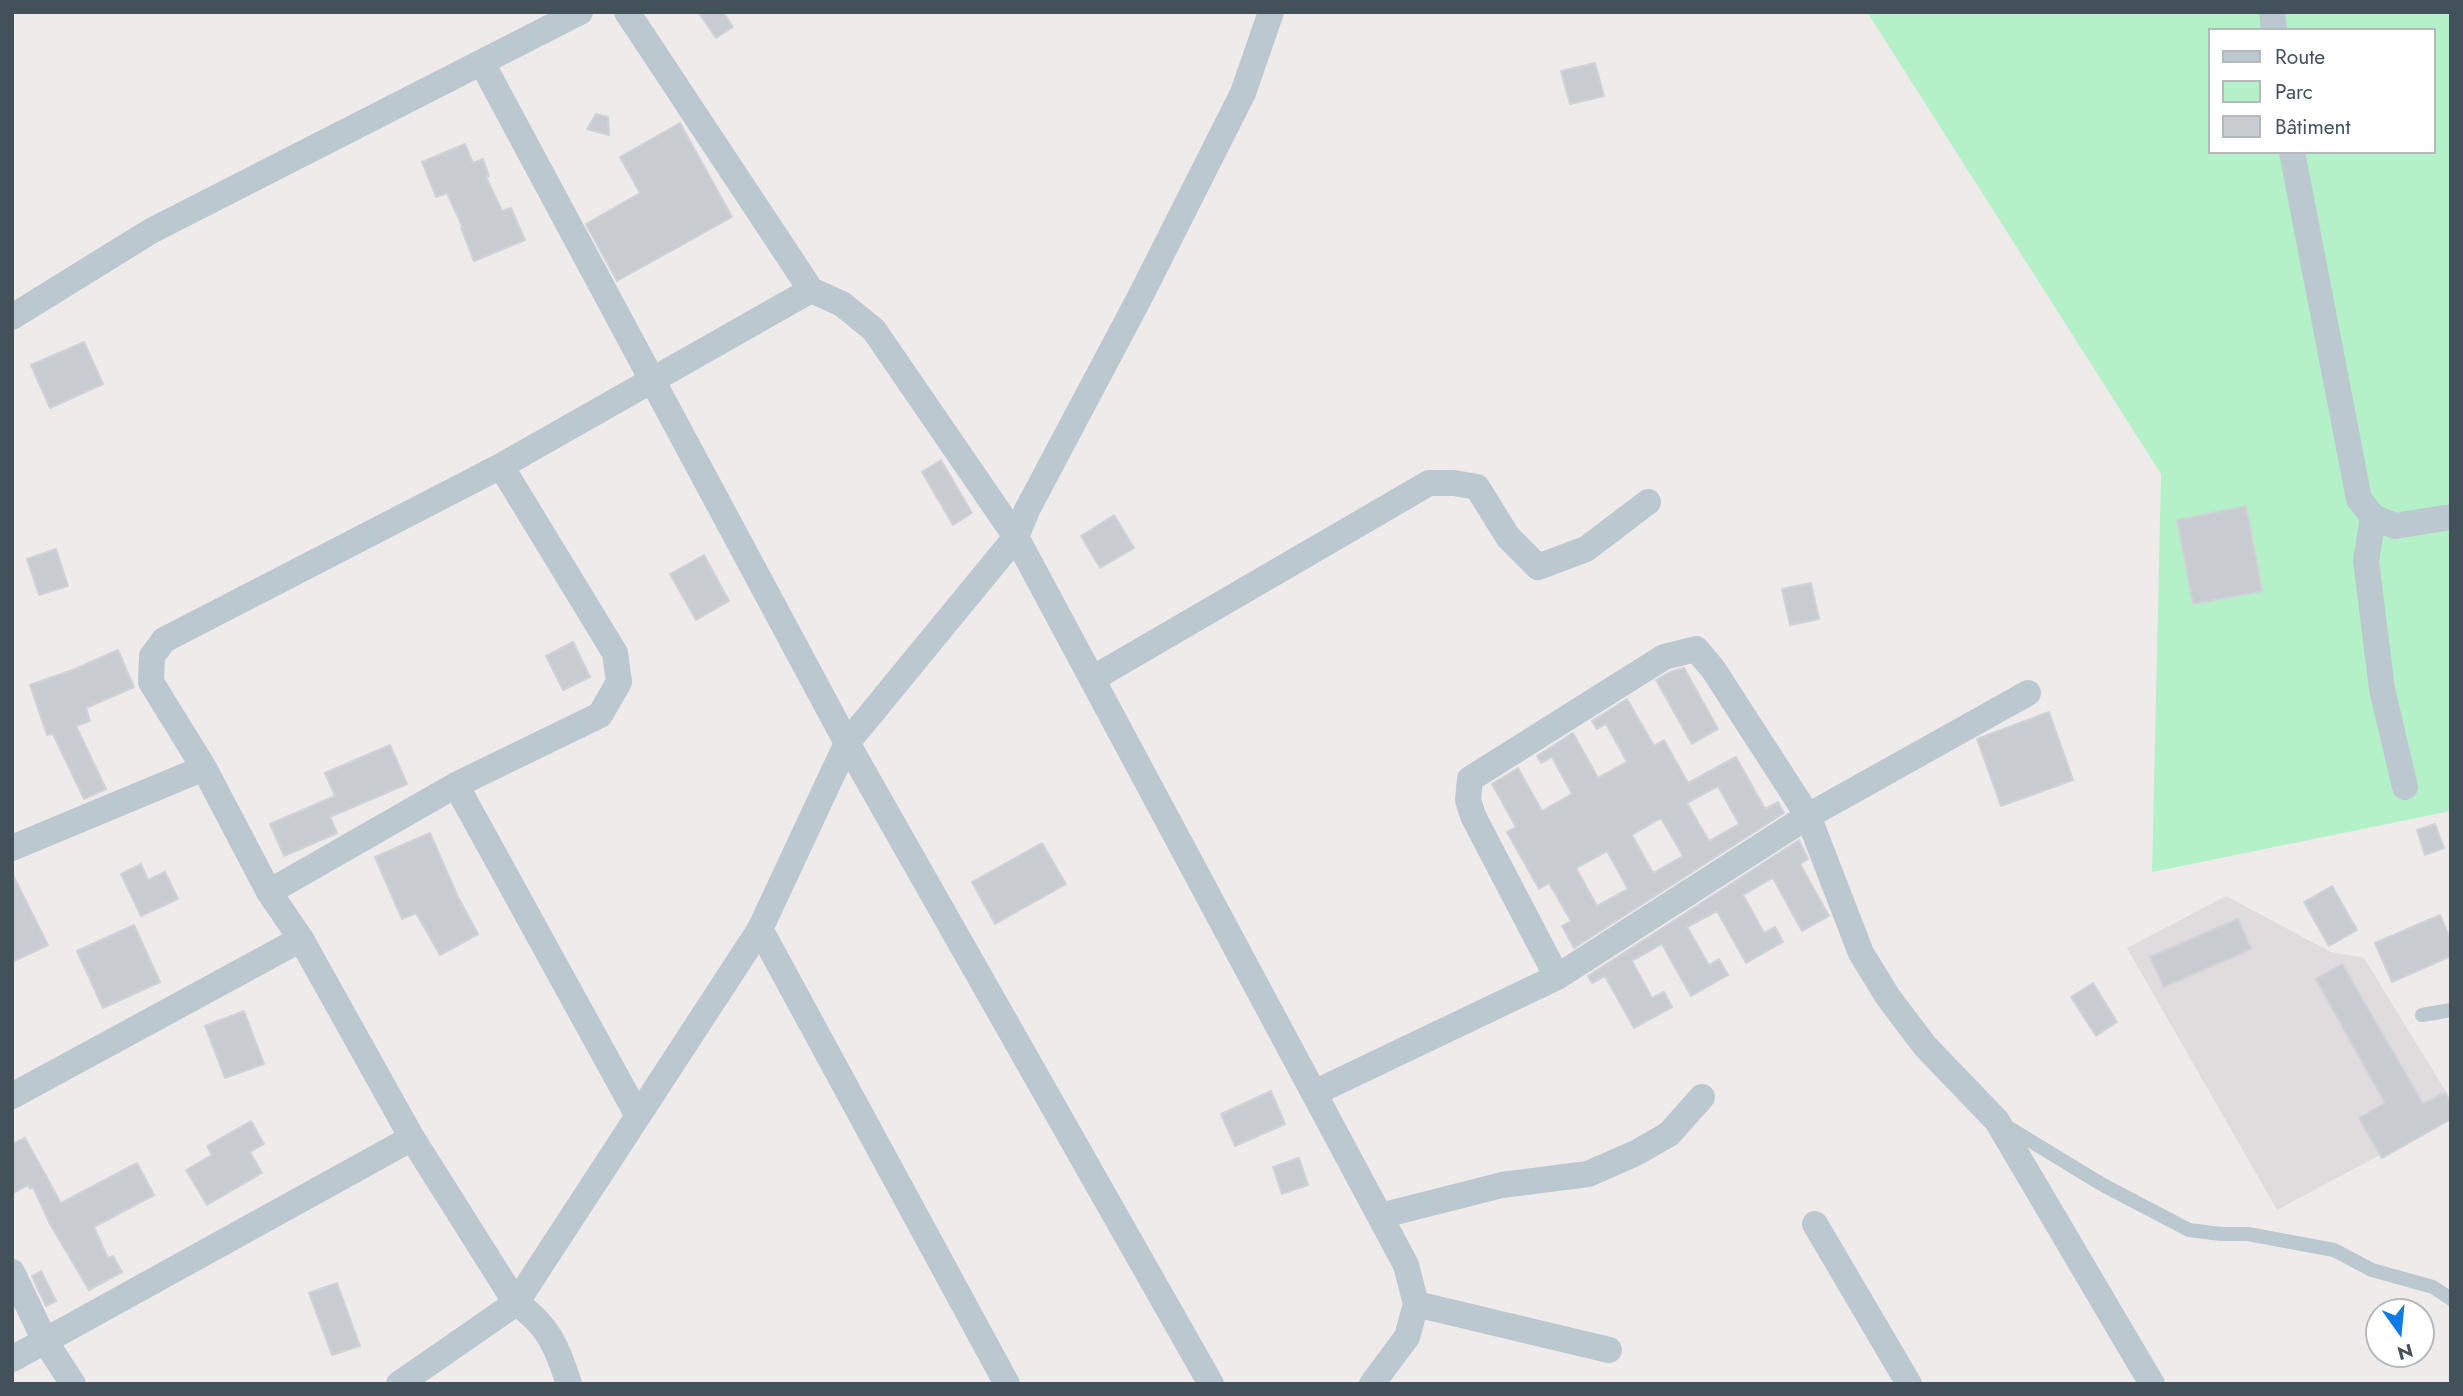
<!DOCTYPE html>
<html>
<head>
<meta charset="utf-8">
<style>
	body { margin:0 }
	#map { position:relative; width:2463px; height:1396px; overflow:hidden; background:#efebeb; font-family:Jost,sans-serif }
	canvas { display:block }
	.frame { position:absolute; inset:0; border:14px solid #43515a; pointer-events:none }
	.legend { position:absolute; left:2208px; top:28px; width:228px; height:126px; box-sizing:border-box; background:#fff; border:2px solid #b4b9bd; margin:0; padding:9px 12px; list-style:none; font-size:21px; color:#43515a }
	.legend li { display:flex; align-items:center; gap:14px; height:35px }
	.legend b { width:35px; border:2px solid #b4b9bd }
	.north { position:absolute; left:2365px; top:1298px; width:70px; height:70px; box-sizing:border-box; background:#fff; border:2px solid #b4b9bd; border-radius:50%; rotate:165deg; font-size:19px; font-weight:700; line-height:28px; text-align:center; color:#43515a }
	.north::after { content:''; display:block; margin:auto; width:24px; height:32px; background:#0c7be7; clip-path:polygon(50% 0,100% 100%,50% 72%,0 100%) }
</style>
</head>
<body>
<div id="map">
<canvas width="2463" height="1396"></canvas>
<div class="frame"></div>
<ul class="legend">
<li><b style="height:9px;background:#bbc8cf"></b>Route</li>
<li><b style="height:19px;background:#b5f1c8"></b>Parc</li>
<li><b style="height:19px;background:#c8ccd1"></b>Bâtiment</li>
</ul>
<div class="north">N</div>
</div>
<script>
const context = document.querySelector('canvas').getContext('2d');
context.lineJoin = 'round';
function fillPath(path, color) {
  context.fillStyle = color;
  context.fill(path, 'evenodd');
}
function strokePath(path, color, width, dash) {
  context.strokeStyle = color;
  context.lineWidth = width;
  context.lineCap = dash ? 'butt' : 'round';
  context.setLineDash(dash || []);
  context.stroke(path);
}
fillPath(new Path2D(`
	M2226,896L2331,952L2364,958L2451,1100V1117L2277,1210L2127,948Z`), '#e0dcdd');
fillPath(new Path2D(`
	M1867,12H2451V811L2152,872L2161,474ZM2209,30H2433V152H2209Z`), '#b5f1c8');
const building = new Path2D(`
	M698,12H723L733,27L716,38Z
	M1595,63L1604,96L1570,104L1561,71Z
	M596,114L608,117L609,135L587,129Z
	M680,123L732,217L617,281L586,224L640,193L620,157Z
	M465,144L473,163L483,159L489,176L486,177L502,211L511,208L525,240L474,261L461,228H463L447,193L436,197L422,162Z
	M84,342L103,384L50,408L31,365Z
	M941,460L972,513L953,525L922,472Z
	M2246,506L2262,591L2193,604L2177,520Z
	M1114,515L1134,548L1100,568L1081,536Z
	M56,549L68,586L39,595L27,559Z
	M704,555L729,601L696,620L670,574Z
	M1811,583L1819,619L1790,625L1782,589Z
	M573,642L590,677L563,690L546,656Z
	M118,650L134,687L86,708L90,721L76,726L106,789L84,799L53,734L47,735L30,685L75,669Z
	M1684,668L1718,729L1692,744L1656,680L1670,672Z
	M1627,699L1654,746L1664,740L1688,783L1736,757L1765,809L1778,802L1784,813L1574,948L1562,926L1571,921L1549,883L1539,889L1507,832L1516,827L1492,784L1518,768L1542,811L1572,794L1552,757L1541,763L1537,756L1573,733L1598,778L1627,762L1606,724L1597,729L1592,721ZM1718,786L1739,824L1709,841L1687,803ZM1661,818L1683,856L1653,873L1632,835ZM1607,851L1628,889L1597,906L1576,868Z
	M2049,712L2073,780L2001,806L1977,739Z
	M390,745L407,784L330,817L337,833L284,856L270,824L335,796L325,773Z
	M2435,824L2444,848L2425,855L2417,830Z
	M430,833L458,897L478,934L440,955L416,913L402,919L375,857Z
	M1799,840L1808,859L1800,864L1829,916L1802,931L1773,878L1743,895L1764,933L1775,927L1783,942L1746,963L1717,911L1687,927L1709,965L1719,959L1728,975L1691,996L1662,944L1632,961L1652,998L1664,992L1672,1007L1634,1028L1605,976L1592,983L1588,976Z
	M1042,843L1066,884L995,924L972,882Z
	M141,864L148,880L165,872L178,899L141,916L121,874Z
	M12,873L48,945L12,962Z
	M2332,886L2357,930L2329,946L2304,902Z
	M2440,915L2451,941V956L2392,982L2375,943Z
	M2238,919L2251,949L2164,987L2150,957Z
	M134,925L160,982L103,1008L77,951Z
	M2342,964L2423,1104L2445,1093L2451,1103V1119L2382,1158L2359,1118L2385,1103L2316,979Z
	M2093,983L2117,1022L2096,1036L2071,997Z
	M244,1011L264,1064L225,1078L205,1026Z
	M1271,1091L1285,1124L1235,1146L1221,1114Z
	M251,1121L264,1144L250,1152L262,1173L207,1205L186,1170L212,1155L207,1146Z
	M25,1138L61,1203L137,1163L154,1195L94,1227L108,1258L113,1256L122,1272L89,1290L50,1224L33,1187L30,1189L28,1185L12,1194V1144Z
	M1299,1158L1308,1185L1282,1194L1273,1167Z
	M41,1271L56,1301L46,1306L32,1276Z
	M337,1283L360,1346L332,1355L309,1293Z`);
fillPath(building, '#c8ccd1');
strokePath(building, '#cfd2d8', 2);
strokePath(new Path2D(`
	M2422,1015L2451,1010
	M2006,1126L2103,1185L2189,1230L2221,1234H2248L2334,1250L2372,1270L2433,1287L2451,1299`), '#bbc8cf', 14);
strokePath(new Path2D(`
	M627,12L811,290
	M1271,12L1243,93L1141,295L1027,510L1016,537L1406,1265L1416,1304L1407,1337L1372,1384
	M2272,12L2274,30
	M482,63L847,743L1211,1384
	M2292,152L2359,499L2373,517L2395,526L2451,517
	M12,317L151,231L580,12
	M2373,517L2366,561L2382,689L2405,787
	M1092,679L1429,483H1454L1477,487L1508,537L1538,567L1586,549L1648,502
	M456,785L638,1116
	M12,848L204,768
	M269,892L456,785L600,715L619,682L615,653L501,466
	M760,929L1007,1384
	M1557,977L1473,816L1468,800L1470,779L1664,657L1696,649L1713,669L1808,816L1861,953L1888,997L1925,1046L1997,1121L2152,1384
	M1314,1093L1557,977L1808,816L2028,693
	M12,1096L301,939
	M1380,1216L1502,1185L1588,1174L1636,1153L1669,1134L1702,1097
	M1815,1224L1909,1384
	M12,1272L45,1341L73,1384
	M1416,1304L1609,1350
	M12,1359L412,1138
	M399,1384L516,1303L760,929L847,743L1016,537L874,330L842,304L811,290L501,466L164,640L152,656L151,682L204,768L269,892L301,939L412,1138L516,1303C548,1324 558,1349 569,1384`), '#bbc8cf', 26);
</script>
</body>
</html>
